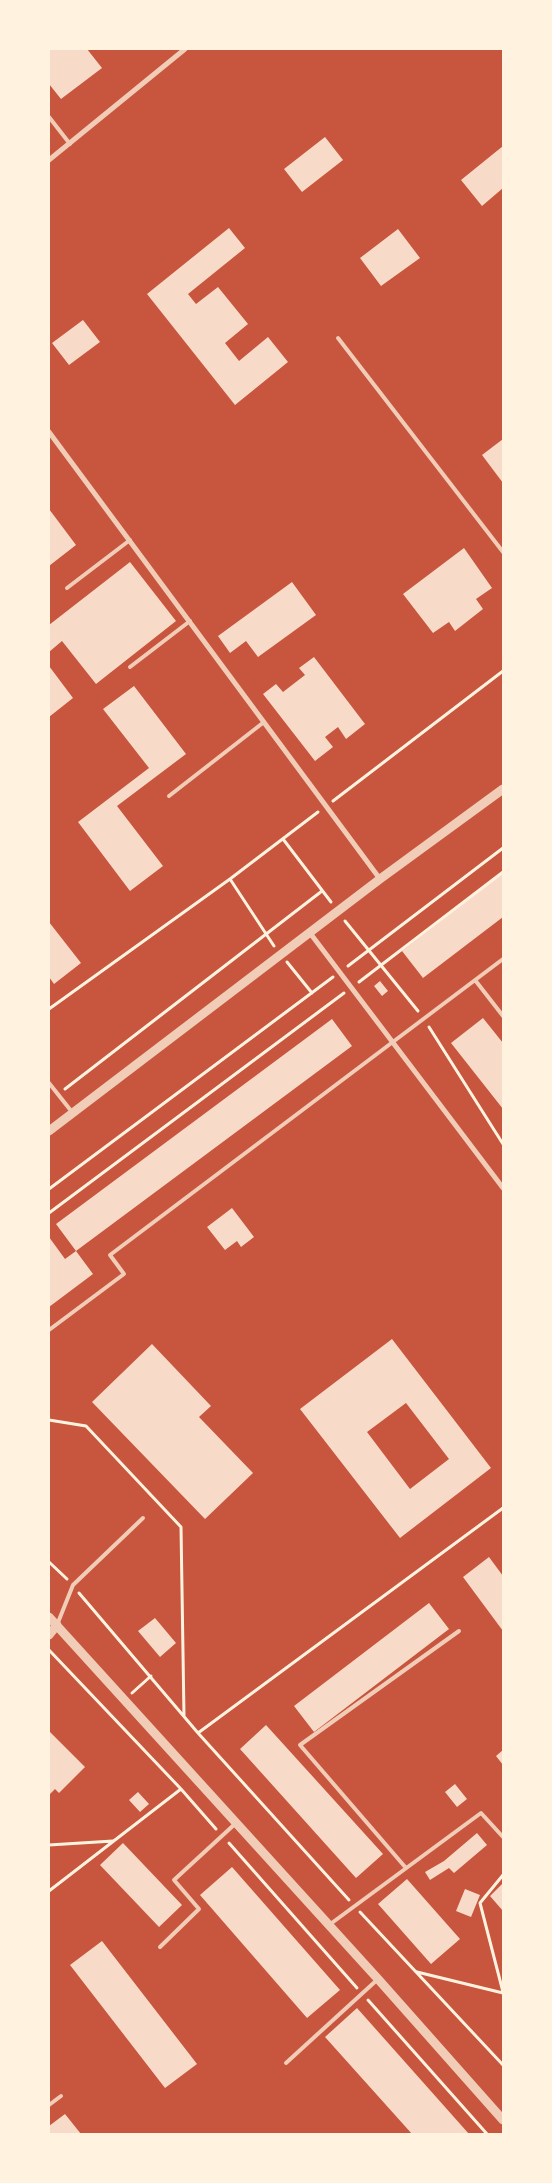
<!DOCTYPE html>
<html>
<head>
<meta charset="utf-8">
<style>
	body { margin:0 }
	#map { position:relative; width:552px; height:2183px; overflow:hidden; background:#c8553d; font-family:Arial,sans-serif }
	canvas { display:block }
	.frame { position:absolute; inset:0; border:50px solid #fff3e0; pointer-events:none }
</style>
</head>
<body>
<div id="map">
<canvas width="552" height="2183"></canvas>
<div class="frame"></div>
</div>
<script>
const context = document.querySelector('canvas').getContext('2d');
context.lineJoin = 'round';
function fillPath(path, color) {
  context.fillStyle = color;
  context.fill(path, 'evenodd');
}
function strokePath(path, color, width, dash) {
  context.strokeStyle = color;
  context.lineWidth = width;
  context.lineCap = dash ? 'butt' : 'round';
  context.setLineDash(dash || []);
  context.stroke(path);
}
fillPath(new Path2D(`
	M49,49H87L102,68L61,99L49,84Z
	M325,137L343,160L302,192L284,169Z
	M503,146V188L482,206L461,180Z
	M229,228L245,248L188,294L196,304L218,287L248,324L225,343L239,361L268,337L288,362L235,405L147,294Z
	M398,229L420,258L381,286L360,258Z
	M83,320L100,342L69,365L52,343Z
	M503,439V483L482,455Z
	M49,509L76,545L49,566Z
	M464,548L492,588L476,599L483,609L455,631L449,622L433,633L403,594Z
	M130,562L176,621L96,684L62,641L49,652V625Z
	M292,582L316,615L258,657L246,641L230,653L218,636Z
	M314,657L365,724L346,739L338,727L325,737L333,747L315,761L263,694L276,684L283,692L305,675L299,668Z
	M49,666L73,698L49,717Z
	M134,686L186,754L117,806L163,866L130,891L78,822L149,768L103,709Z
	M503,873V917L423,978L402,951Z
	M49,922L81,963L54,984L49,977Z
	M380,981L388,991L382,996L374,986Z
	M483,1018L503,1043V1109L451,1043Z
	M332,1019L352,1046L76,1251L56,1224Z
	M232,1208L254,1237L241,1247L237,1241L225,1250L207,1227Z
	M49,1237L65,1259L76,1251L93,1274L49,1307Z
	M392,1339L491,1468L400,1538L300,1409ZM406,1403L449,1459L410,1489L367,1432Z
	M152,1344L211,1406L199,1417L253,1473L205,1519L92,1402Z
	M489,1557L503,1576V1631L463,1577Z
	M429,1603L449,1629L314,1732L294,1706Z
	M155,1618L176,1643L160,1657L138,1631Z
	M266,1725L383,1854L356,1878L240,1749Z
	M49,1731L85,1767L59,1793L55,1789L49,1795Z
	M503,1750V1765L496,1756Z
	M455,1784L467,1799L457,1807L445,1792Z
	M138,1792L149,1804L140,1812L129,1800Z
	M477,1833L487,1845L454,1873L449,1868L430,1880L425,1872L444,1861Z
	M123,1843L182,1905L159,1927L100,1865Z
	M232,1867L340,1990L307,2018L200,1895Z
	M407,1879L460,1939L431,1964L378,1904Z
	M503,1883V1911L490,1896Z
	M465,1889L480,1895L471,1917L456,1911Z
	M102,1941L197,2064L165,2088L70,1965Z
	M357,2008L469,2134H412L325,2037Z
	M65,2114L81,2134H49V2126Z`), '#f7dbc8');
strokePath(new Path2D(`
	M333,801L503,671
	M283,839L331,902
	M230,879L274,946
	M345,921L418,1011
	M287,962L312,993
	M348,966L503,848
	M359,982L503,872
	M49,1009L230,879L318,812
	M429,1027L503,1144
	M65,1089L322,891
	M49,1189L333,977
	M49,1213L344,993
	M49,1420L86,1426L181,1527L184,1716
	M49,1562L67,1579
	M79,1593L198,1733L349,1900
	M49,1650L181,1789L216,1829
	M132,1693L151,1676
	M198,1733L503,1508
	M229,1843L357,1988
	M49,1845L113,1841
	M503,1875L480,1903L503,1992
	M49,1891L181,1789
	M360,1912L503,2065
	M417,1972L503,1993
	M368,2000L487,2134`), '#fff3e0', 3);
strokePath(new Path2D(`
	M49,117L70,144
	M338,338L503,552
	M67,588L130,540
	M130,667L190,621
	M169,796L264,722
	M475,980L503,1016
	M49,1083L72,1112
	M49,1330L124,1274L110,1255L503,959
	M57,1625L73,1585L143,1518
	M406,1868L300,1745L459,1631
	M329,1925L481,1813L503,1837
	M160,1947L199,1909L174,1880L236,1823
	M286,2063L378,1979
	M49,2105L61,2096`), '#f1ccb7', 4);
strokePath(new Path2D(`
	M49,160L185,49
	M49,432L380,879
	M310,933L503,1188`), '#f1ccb7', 5);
strokePath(new Path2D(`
	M49,1131L380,879L503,789
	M49,1617L378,1979L503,2120
	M49,1635L57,1625`), '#f1ccb7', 9);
</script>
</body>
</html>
